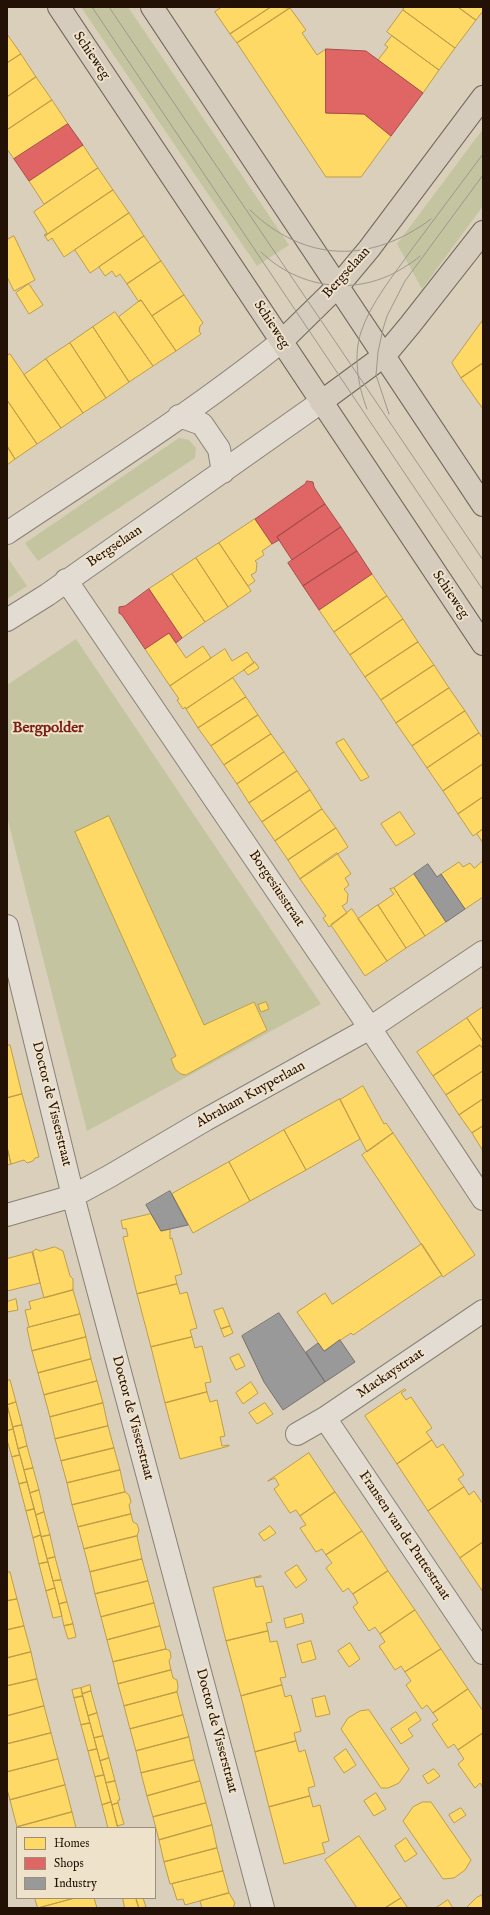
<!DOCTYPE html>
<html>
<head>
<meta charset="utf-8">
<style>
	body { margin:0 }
	#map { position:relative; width:490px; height:1915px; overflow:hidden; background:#d9cfba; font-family:"IM FELL English",serif }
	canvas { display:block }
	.frame { position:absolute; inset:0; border:8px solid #231106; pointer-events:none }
	.legend { position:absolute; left:16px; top:1827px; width:140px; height:72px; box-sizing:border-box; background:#efe2ca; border:1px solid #9d8e7c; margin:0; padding:5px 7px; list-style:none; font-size:12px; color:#231106 }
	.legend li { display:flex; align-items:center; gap:8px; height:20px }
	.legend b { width:20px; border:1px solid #9d8e7c }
</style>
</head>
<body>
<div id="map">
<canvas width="490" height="1915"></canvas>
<div class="frame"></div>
<ul class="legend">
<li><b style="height:11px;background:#ffd966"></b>Homes</li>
<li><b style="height:11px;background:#e06666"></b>Shops</li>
<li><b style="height:11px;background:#999"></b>Industry</li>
</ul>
</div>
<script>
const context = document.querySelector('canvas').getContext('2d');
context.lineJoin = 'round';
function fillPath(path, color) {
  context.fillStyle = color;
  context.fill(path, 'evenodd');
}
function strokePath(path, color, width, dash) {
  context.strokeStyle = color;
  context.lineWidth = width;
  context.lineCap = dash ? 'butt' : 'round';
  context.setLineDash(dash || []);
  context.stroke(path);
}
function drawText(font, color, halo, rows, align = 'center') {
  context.font = font + ' "IM FELL English",serif';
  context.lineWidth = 4;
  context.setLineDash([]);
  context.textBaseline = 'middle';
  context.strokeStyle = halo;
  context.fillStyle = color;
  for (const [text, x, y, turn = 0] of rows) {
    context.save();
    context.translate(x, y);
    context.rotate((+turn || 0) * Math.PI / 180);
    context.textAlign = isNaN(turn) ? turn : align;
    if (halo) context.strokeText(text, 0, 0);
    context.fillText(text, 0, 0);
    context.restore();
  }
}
fillPath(new Path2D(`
	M81,7H128L289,245L257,266Z
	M483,129V206L422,289L397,244Z
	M179,438L189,440L196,448L195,458L38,561L25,543Z
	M7,557L27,586L7,599Z
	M76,639L321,1004L87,1131L7,817V685ZM109,816L204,1025L254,1002L267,1030L186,1075C176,1075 174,1067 171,1059L176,1056L75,832Z`), '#c4c5a0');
const homes = new Path2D(`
	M222,7H271L230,34L215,12Z
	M271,7L290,8L237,43L230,34Z
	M405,7H458L476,20L455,48L403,10Z
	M458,7H483V11L476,20Z
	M290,8L306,30L302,33L317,55L326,49V113L364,114L391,136L361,177H326L237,43Z
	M403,10L455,48L439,70L387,32Z
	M7,34L21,54L7,63Z
	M392,36L439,70L423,93L378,60L388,47L385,45Z
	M21,54L36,77L7,97V63Z
	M36,77L52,100L7,130V97Z
	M52,100L68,124L14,159L7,149V130Z
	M83,145L98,168L44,204L29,181Z
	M98,168L113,190L45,236L44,235L47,233L34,212Z
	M113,190L129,213L64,257L52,238L48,241L45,236Z
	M129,213L144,236L90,273L75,250Z
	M14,236L35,280L14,291L7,277V240Z
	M144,236L161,261L127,284L120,274L116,277L112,271L105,276L99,267Z
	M161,261L184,295L152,316L141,300L139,302L127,284Z
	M29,284L43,305L29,314L16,293Z
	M184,295L203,323L200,326L199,331L201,334L176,351L152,316Z
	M141,300L176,351L153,366L119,317Z
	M115,312L153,366L129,382L93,327Z
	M483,320V363L461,378L452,363Z
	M93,327L129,382L106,398L70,343Z
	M70,343L106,398L83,413L46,359Z
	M10,354L61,428L37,444L7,400V356Z
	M46,359L83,413L61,428L24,375Z
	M483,363V409L461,378Z
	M7,400L37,444L15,459L7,446Z
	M7,446L15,459L7,465Z
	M255,519L272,544L262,551L264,555L255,561L257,563L256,572L251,575L255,581L248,586L219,543Z
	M219,543L251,591L228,607L196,558Z
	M196,558L228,607L205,622L172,574Z
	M172,574L205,622L182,638L149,589Z
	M372,574L387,596L334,632L319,610Z
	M387,596L403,619L350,655L334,632Z
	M403,619L418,642L365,677L350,655Z
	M169,633L186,658L203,646L211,658L170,686L145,649Z
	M418,642L434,665L381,700L365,677Z
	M225,649L232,661L247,652L254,663L186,709L185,707L183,709L177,700L179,699L170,686Z
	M255,662L259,668L248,675L244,670Z
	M434,665L449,688L396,723L381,700Z
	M233,678L246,697L198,728L186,709Z
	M449,688L465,711L412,746L396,723Z
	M246,697L258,715L211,746L198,728Z
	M465,711L479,733L427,768L412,746Z
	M258,715L271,734L224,765L211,746Z
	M479,733L483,738V764L443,791L427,768Z
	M271,734L284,752L237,784L224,765Z
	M344,739L369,777L361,781L336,743Z
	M284,752L297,771L249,803L237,784Z
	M483,764V797L458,814L443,791Z
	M297,771L310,790L262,822L249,803Z
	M310,790L322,809L275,841L262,822Z
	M483,797V829L473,836L458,814Z
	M322,809L336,828L288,860L275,841Z
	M400,812L415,834L396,846L381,824Z
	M109,816L204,1025L254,1002L267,1030L186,1075L181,1074L175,1069L171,1059L176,1056L75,832Z
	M336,828L348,847L300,879L288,860Z
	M483,829V843L477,834Z
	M337,853L351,874L345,878L349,885L344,889L348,894L347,903L342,906L347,913L329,927L323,918L326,916L300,879Z
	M483,861V897L465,909L441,874L459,862L463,867L470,863L474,868Z
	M414,874L446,922L425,936L394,888Z
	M394,888L425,936L406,948L378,905L394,894L390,889Z
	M378,905L406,948L387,961L358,919Z
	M352,909L387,961L365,976L331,925Z
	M266,1002L269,1009L261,1012L258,1005Z
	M483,1007V1042L467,1018Z
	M467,1018L483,1042V1046L482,1047L480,1045L433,1076L417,1052Z
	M7,1045H10L22,1094L7,1098Z
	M480,1045L483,1049V1071L446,1095L433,1076Z
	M483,1071V1099L459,1115L446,1095Z
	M363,1086L384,1124L386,1123L393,1133L367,1152L340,1100Z
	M22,1094L39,1157L35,1158L33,1161L27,1163L24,1160L11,1164L7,1147V1098Z
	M340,1099L360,1139L306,1170L284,1130Z
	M483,1099V1126L472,1133L459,1115Z
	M483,1126V1151L472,1133Z
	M284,1130L306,1170L250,1201L229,1162Z
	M393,1133L475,1255L443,1277L362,1155Z
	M7,1147L11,1164L7,1165Z
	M229,1162L250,1201L193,1233L172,1194Z
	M151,1214L161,1231L170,1229V1239L172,1238L182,1274L175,1276L177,1284L137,1294L123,1237L128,1236L126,1228L123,1229L121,1221Z
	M422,1244L442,1275L353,1335L351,1333L324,1351L297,1312L325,1293L332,1304Z
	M55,1247L63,1251L70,1276L73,1279V1290L44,1298L32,1252L36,1249L40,1251Z
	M33,1252L40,1283L7,1291V1259Z
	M177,1284L180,1294L187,1292L197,1328L190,1330L192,1337L151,1347L137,1294Z
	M73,1290L80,1314L29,1327L25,1310L31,1309L29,1302Z
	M16,1299L18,1310L7,1312V1302Z
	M223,1308L230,1326L221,1329L214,1311Z
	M80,1314L86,1337L32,1351L27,1328Z
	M230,1326L233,1333L224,1337L221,1329Z
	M86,1337L91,1359L38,1373L32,1351Z
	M192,1337L195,1348L202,1346L211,1382L205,1383L207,1392L165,1403L151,1347Z
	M239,1354L245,1366L236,1370L230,1358Z
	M91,1359L97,1381L44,1395L38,1373Z
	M10,1380L16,1402L7,1405V1381Z
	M97,1381L103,1403L50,1417L44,1395Z
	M251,1382L258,1393L243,1404L236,1393Z
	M405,1389L406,1390L401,1393L406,1400L411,1397L432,1428L426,1432L432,1440L397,1464L365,1416Z
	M207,1392L210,1402L217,1400L225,1436L220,1437L222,1446L229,1445V1446L180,1459L165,1403Z
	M16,1402L22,1425L13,1427L7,1405Z
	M103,1403L108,1426L55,1439L50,1417Z
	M265,1403L273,1414L257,1424L249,1413Z
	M7,1404L13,1429L7,1431Z
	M22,1425L27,1446L18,1449L13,1427Z
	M108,1426L114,1448L61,1461L55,1439Z
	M13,1429L20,1455L12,1457L7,1440V1431Z
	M432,1440L437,1448L443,1444L464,1475L458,1479L464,1487L428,1511L397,1464Z
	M27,1446L33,1468L24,1470L18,1449Z
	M114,1448L120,1470L67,1483L61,1461Z
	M309,1453L335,1492L300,1516L296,1510L290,1513L274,1489L279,1485L275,1478L268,1481Z
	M20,1455L27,1482L19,1484L12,1457Z
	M33,1468L39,1490L30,1493L24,1470Z
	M120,1470L125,1492L72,1505L67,1483Z
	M27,1482L34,1509L26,1511L19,1484Z
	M464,1487L469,1495L474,1491L483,1504V1542L460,1558L428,1511Z
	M39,1490L44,1512L36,1515L30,1493Z
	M125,1492L129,1495L131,1502L129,1505L131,1514L78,1527L72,1505Z
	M335,1492L362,1531L326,1555L322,1549L316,1552L300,1528L306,1525L300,1516Z
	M34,1509L41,1535L33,1538L26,1511Z
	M44,1512L50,1535L41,1537L36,1515Z
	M131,1514L133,1522L137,1524L139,1530L137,1536L84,1549L78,1527Z
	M270,1526L276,1533L264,1541L259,1534Z
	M362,1531L388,1571L353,1594L348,1588L343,1592L326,1568L332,1563L326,1555Z
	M41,1535L48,1562L39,1564L33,1538Z
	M50,1535L55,1557L47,1559L41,1537Z
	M137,1536L142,1559L90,1572L84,1549Z
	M483,1542V1592L460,1558Z
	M55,1557L61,1580L53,1581L47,1559Z
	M142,1559L148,1581L95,1594L90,1572Z
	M48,1562L55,1588L46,1591L39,1564Z
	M297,1565L307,1580L296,1588L285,1573Z
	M388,1571L415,1610L380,1634L375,1627L369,1631L353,1607L358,1603L353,1594Z
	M10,1572L17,1599L7,1601V1573Z
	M261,1576V1577L254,1578L256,1587L263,1586L272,1622L266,1623L268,1631L226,1641L213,1588Z
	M61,1580L67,1602L59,1604L53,1581Z
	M148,1581L154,1603L101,1617L95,1594Z
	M55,1588L62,1616L53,1618L46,1591Z
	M17,1599L24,1626L7,1630V1601Z
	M67,1602L73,1624L64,1626L59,1604Z
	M154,1603L160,1626L107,1640L101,1617Z
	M415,1610L441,1649L405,1672L401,1666L395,1670L379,1646L385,1642L380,1634Z
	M302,1614L304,1623L286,1628L284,1619Z
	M73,1624L76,1637L68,1639L64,1626Z
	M24,1626L31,1652L7,1658V1630Z
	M160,1626L166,1649L113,1662L107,1640Z
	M268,1631L270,1642L277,1641L286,1677L280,1678L282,1685L241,1696L226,1641Z
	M311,1641L316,1659L302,1663L297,1645Z
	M350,1643L360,1659L349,1667L338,1651Z
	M166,1649L170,1651L171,1657L169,1661L171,1670L118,1684L113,1662Z
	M441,1649L468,1689L433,1713L427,1705L422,1709L406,1685L411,1681L405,1672Z
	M31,1652L37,1679L7,1686V1658Z
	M171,1670L173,1678L177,1680L178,1687L177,1692L124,1706L118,1684Z
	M37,1679L44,1706L7,1716V1686Z
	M90,1685L91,1691L82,1694L81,1688Z
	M282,1685L285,1697L291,1695L301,1731L294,1733L296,1741L255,1752L241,1696Z
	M81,1688L83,1696L74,1698L72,1690Z
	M468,1689L483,1711V1733L458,1750L454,1744L448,1748L432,1724L438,1720L433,1713Z
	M91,1691L97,1713L88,1716L82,1694Z
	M177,1692L183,1715L130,1729L124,1706Z
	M83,1696L90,1723L81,1725L74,1698Z
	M325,1696L330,1714L316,1717L312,1699Z
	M44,1706L51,1733L7,1744V1716Z
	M369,1710L409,1769L399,1783L388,1788H381L341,1729L348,1718L360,1711Z
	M416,1712L421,1720L408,1729L413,1736L401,1744L391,1729Z
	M97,1713L103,1736L94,1738L88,1716Z
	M183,1715L189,1737L136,1751L130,1729Z
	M90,1723L97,1749L88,1751L81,1725Z
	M51,1733L58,1759L7,1772V1744Z
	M483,1733V1788L480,1783L475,1788L458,1764L464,1759L458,1750Z
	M103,1736L109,1758L100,1761L94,1738Z
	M189,1737L194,1760L141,1773L136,1751Z
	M296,1741L299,1752L305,1750L315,1786L308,1788L310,1796L269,1807L255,1752Z
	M97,1749L104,1775L95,1777L88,1751Z
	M346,1749L356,1765L344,1773L334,1758Z
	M109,1758L115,1781L106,1783L100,1761Z
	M58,1759L65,1785L10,1800L7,1789V1772Z
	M194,1760L200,1781L147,1796L141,1773Z
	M434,1769L440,1776L428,1784L423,1776Z
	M104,1775L111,1802L102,1805L95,1777Z
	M115,1781L120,1800H118V1803L112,1805L106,1783Z
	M200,1781L206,1803L153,1817L147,1796Z
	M65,1785L72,1812L17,1827L10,1800Z
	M376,1793L386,1809L374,1816L364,1801Z
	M310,1796L313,1807L320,1805L329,1841L322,1843L325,1853L284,1864L269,1807Z
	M111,1802L112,1805L118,1828H108L102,1805Z
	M423,1802H431L471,1860L465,1870L454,1878L443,1879L403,1821L413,1807Z
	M118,1803L124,1824L117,1826L112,1805Z
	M206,1803L212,1825L159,1840L153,1817Z
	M461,1808L466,1815L454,1823L449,1815Z
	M72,1812L76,1828H17V1827Z
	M212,1825L217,1848L164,1862L159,1840Z
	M359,1836L401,1898L385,1908H357L325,1860Z
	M406,1838L417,1854L405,1862L395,1846Z
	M217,1848L223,1871L170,1884L164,1862Z
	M223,1871L229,1893L185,1905L183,1899L177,1900L172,1884Z
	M229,1893L235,1903L233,1908H202L200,1901Z
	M482,1895L483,1908H466L476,1898Z
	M35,1898H75L38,1908Z
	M75,1898H94L97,1908H38Z
	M123,1898H136L139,1908H125Z
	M136,1898H143L146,1907L139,1908Z
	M401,1898L408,1908H385Z
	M448,1900L453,1908H436Z`);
fillPath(homes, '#ffd966');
strokePath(homes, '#bd9d49', 1);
const shops = new Path2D(`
	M326,49L366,51L423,93L391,136L364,114L326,113Z
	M68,124L83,145L29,181L14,159Z
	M307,481L313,482L314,487L325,504L277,537L279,540L272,544L255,519L305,484Z
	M325,504L341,527L292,560L277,537Z
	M341,527L357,551L303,586L288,563Z
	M357,551L372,574L319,610L303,586Z
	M149,589L182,638L176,643L169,633L145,649L122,615L119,613V607L125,606Z`);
fillPath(shops, '#e06666');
strokePath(shops, '#a74c49', 1);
const industry = new Path2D(`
	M428,864L437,877L441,874L465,909L446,922L414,874Z
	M170,1191L188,1225L161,1231L146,1205Z
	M279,1313L325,1382L283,1410L264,1382L242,1336Z
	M340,1340L355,1362L325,1382L306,1352L318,1343L324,1351Z`);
fillPath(industry, '#999');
strokePath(industry, '#76706d', 1);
const minor = new Path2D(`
	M179,416L202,424L219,449L223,472
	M7,533C100,471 195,411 282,341
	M66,580L370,1028L483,1199
	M7,620L47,595L321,402
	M7,926L73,1196L263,1908
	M7,1215L73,1196L110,1176L205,1120L370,1028L483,952
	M325,1418L483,1653
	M297,1434L325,1418L483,1311`);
const major = new Path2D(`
	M59,7L483,644
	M152,7L483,505
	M282,341L338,286L369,249L483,97
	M321,402L385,355L410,325L483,232`);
strokePath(minor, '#898175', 24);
strokePath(major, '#70685c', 24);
strokePath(minor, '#e2dcd2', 22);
strokePath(major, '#d6ccbd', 22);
strokePath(new Path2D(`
	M92,7L483,590
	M109,7L483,560
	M250,210C305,263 371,264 431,219
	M261,252C299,289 357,297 403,268C409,264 415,261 420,256
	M367,409C358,386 353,356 361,332C371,302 394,275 412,249C436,217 459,186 483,154
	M389,414L376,375L378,352L383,329L387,316L405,281L483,175`), '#9d978f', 1);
drawText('14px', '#231106', '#efe2ca', [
	["Schieweg",91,56,56],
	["Bergselaan",347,273,-48],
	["Schieweg",271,325,57],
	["Bergselaan",115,547,-34],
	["Schieweg",450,595,56],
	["Borgesiusstraat",276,889,56],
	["Abraham Kuyperlaan",251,1095,-29],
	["Doctor de Visserstraat",51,1104,76],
	["Mackaystraat",391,1374,-34],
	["Doctor de Visserstraat",132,1418,75],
	["Fransen van de Puttestraat",404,1536,56],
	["Doctor de Visserstraat",216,1731,75]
]);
drawText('bold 15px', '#7a1f14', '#efe2ca', [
	["Bergpolder",48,729]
]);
</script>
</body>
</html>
